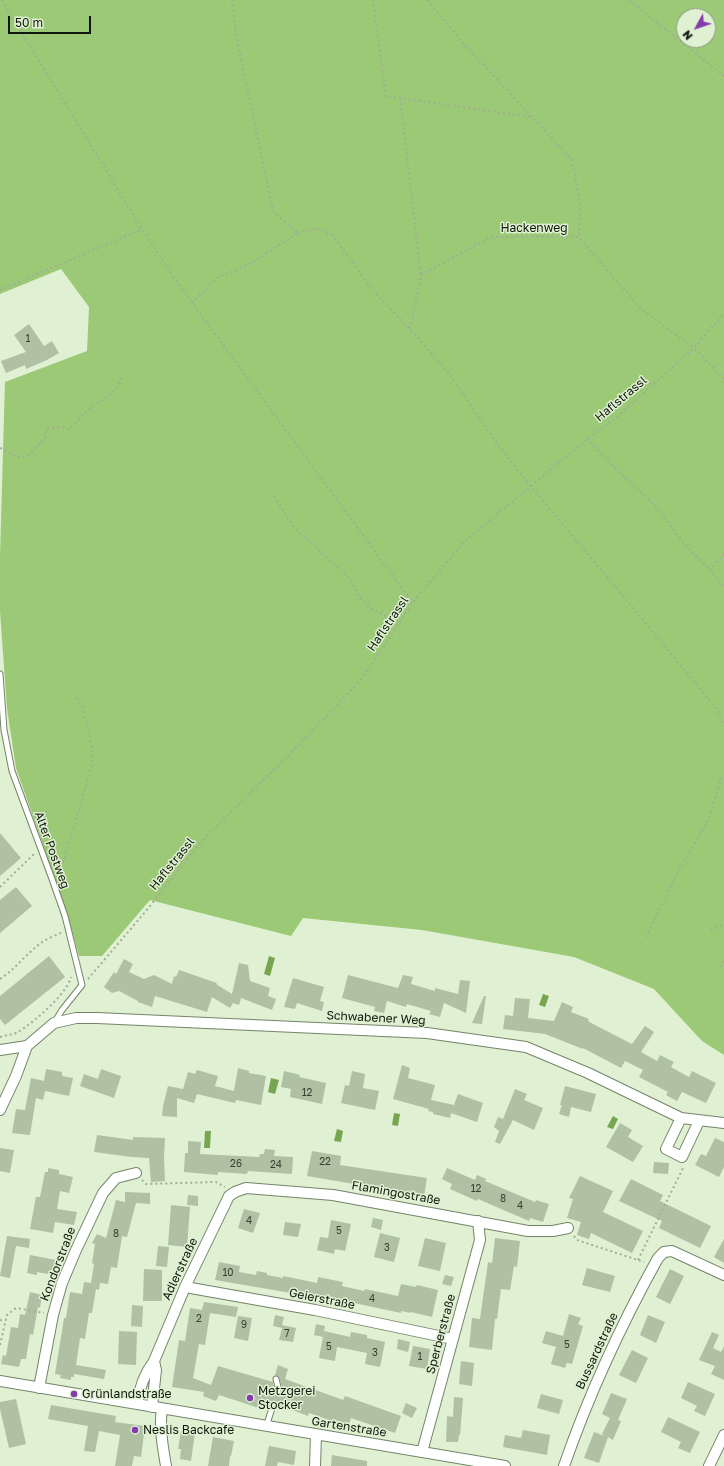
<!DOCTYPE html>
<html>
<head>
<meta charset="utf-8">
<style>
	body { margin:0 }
	#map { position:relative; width:724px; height:1466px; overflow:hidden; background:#dff1d2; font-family:"Golos Text",sans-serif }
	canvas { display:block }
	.north { position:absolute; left:676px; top:8px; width:40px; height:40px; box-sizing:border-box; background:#dff1d2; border:1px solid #8c9982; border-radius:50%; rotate:230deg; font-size:11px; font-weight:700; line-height:16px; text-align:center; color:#10160b }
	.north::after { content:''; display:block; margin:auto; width:14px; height:18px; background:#863bac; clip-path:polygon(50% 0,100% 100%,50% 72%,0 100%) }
	.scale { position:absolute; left:8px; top:16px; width:83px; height:18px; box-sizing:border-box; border:2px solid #10160b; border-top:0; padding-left:5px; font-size:12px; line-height:14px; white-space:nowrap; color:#10160b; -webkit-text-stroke:3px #dff1d2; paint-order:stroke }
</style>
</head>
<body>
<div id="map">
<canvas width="724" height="1466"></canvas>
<div class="north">N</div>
<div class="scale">50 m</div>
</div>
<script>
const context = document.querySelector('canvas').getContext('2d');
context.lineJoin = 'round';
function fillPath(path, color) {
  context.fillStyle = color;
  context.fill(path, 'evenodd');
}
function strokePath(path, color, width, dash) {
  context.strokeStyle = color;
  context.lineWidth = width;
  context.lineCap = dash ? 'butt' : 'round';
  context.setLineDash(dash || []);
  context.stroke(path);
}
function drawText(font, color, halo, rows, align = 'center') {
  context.font = font + ' "Golos Text",sans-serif';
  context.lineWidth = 3;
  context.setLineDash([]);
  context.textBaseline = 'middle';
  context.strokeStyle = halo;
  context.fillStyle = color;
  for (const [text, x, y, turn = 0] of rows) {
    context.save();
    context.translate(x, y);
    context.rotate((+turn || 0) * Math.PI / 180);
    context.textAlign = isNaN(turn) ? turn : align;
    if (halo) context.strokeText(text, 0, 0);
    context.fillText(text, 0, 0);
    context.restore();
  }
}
fillPath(new Path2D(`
	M0,0H724V1055L702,1041L654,989L574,957L422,930L303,918L291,936L150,900L102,956H79L67,913L16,768L7,709L0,611V556L5,382L87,351L89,307L61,269L0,294ZM684,16H708V40H684Z`), '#9bc976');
fillPath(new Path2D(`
	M269,956L275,958L270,976L264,974Z
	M543,994L549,996L545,1007L539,1005Z
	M271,1078L279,1080L275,1094L268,1092Z
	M394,1113L400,1114L398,1126L392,1125Z
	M613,1116L618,1119L613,1129L607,1127Z
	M337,1129L343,1131L341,1142L334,1141Z
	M205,1131H211L210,1148H204Z`), '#78a550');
fillPath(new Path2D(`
	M29,324L44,346L52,341L59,353L47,360L26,369L25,365L6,373L1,361L26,352L14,335Z
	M0,833L21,858L0,876Z
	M16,887L32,906L0,933V900Z
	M49,956L65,977L5,1025L0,1019V996Z
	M124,959L133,964L129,972L144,979L154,975L172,984L174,976L176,977L179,970L217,983L216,984L232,994L239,963L248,965L250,981L270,988L268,996L276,999L272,1010L241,998L239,1005L233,1003L230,1008L212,997L207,1012L155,996L152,1007L138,1002V1001L119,991L112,993L104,987L114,972L116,974Z
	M348,975L398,988L403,975L413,977L411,984L435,991V988L458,994L460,980L470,981L466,1013L444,1003L440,1017L429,1014L431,1011L407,1004L406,1007L387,1001L384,1013L374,1011L375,1007L342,998Z
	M293,978L324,987L320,1001L324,1002L322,1011L297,1003L295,1009L284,1007Z
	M484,996H486L482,1024L472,1023Z
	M515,998L530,999L528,1018L554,1021L562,1002L573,1007L571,1012L589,1019L588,1021L593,1024L632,1044L645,1026L654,1032L641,1052L657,1061L660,1055L674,1062L671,1067L689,1077L692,1071L716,1083L706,1103L682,1092L677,1101L666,1095L668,1092L639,1077L643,1070L625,1061L621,1068L583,1048V1049L545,1034L503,1029L505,1015L513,1016Z
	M402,1065L410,1068L408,1078L435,1085L431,1100L454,1105L458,1094L483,1103L477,1122L451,1113L450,1118L433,1114V1112L428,1111L429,1109L393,1099Z
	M238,1068L249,1071V1073L266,1076L261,1105L236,1100L235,1103L197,1094L194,1103L177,1098V1117L162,1116L163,1106L168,1086L183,1089L188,1072L195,1074L197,1070L218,1076L215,1086L234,1091Z
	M46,1069L62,1072V1076L73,1078L69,1096L45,1091L43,1100L36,1098L30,1135L12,1133L16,1109L25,1110L31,1078L44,1081Z
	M101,1069L121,1076L114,1098L80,1086L84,1074L98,1079Z
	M284,1071L300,1075L299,1077L326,1083L322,1104L290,1097L291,1089L281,1087Z
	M352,1071L365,1074L363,1088L379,1091L375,1110L341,1103L345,1085L349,1086Z
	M565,1086L596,1094L591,1112L571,1107L569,1117L559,1114L562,1105H560Z
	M515,1089L527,1094L524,1100L543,1108L534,1130L513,1120L500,1144L495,1142L499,1131L494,1127L498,1117L503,1119Z
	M620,1123L632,1130L628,1137L643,1146L633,1162L606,1147Z
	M97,1135L133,1140V1137L165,1138L164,1158L165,1181L151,1182L149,1158L132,1157L94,1152Z
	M715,1138L724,1142V1167L719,1177L695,1165L701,1154L706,1156Z
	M188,1141L201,1142L200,1154L259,1157L260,1154H264L265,1149L275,1150L274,1156L293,1157L292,1174L248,1171L247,1174L218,1172V1175L184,1172L185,1153H188Z
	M0,1148L14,1150L10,1173L0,1171Z
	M312,1151L341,1156L340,1165L427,1178L424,1196L307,1176Z
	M654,1162L669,1163L668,1174L653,1173Z
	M48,1168L59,1170V1174L73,1177L69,1193L60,1191L57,1209L77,1212L74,1225L55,1222L53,1233L30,1229L36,1197H40L45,1172H48Z
	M447,1168L475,1180L477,1175L486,1179L485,1181L535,1202L536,1200L549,1204L543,1222L530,1218L529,1221L478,1199L477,1201L450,1189L452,1184L442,1179Z
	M580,1176L613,1191L603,1212L643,1231L632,1253L591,1233L589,1239L577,1235L581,1222L567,1218L573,1199L569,1198Z
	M631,1179L663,1195L660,1201L711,1226L700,1248L659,1228L662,1221L619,1201Z
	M125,1192L150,1193V1204L136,1203L127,1237L122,1236L117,1268L111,1267L108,1284L100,1283L99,1290L96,1289L92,1313H89L85,1339L80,1338L76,1365L106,1370L104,1379L74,1374V1377H71V1380L60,1378L61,1375L55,1374L64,1318H66L70,1292L82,1294L84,1282L91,1283L94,1264L92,1263L95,1244L92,1243L97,1234L106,1238L116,1200L125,1202Z
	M188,1195L198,1196V1206L187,1205Z
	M171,1205L190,1207L187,1247L168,1245Z
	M244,1209L260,1213L253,1233L238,1228Z
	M373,1218L383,1220L381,1230L371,1227Z
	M331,1220L351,1224L345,1251L335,1249L334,1254L317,1250L320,1237L328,1238Z
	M285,1222L301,1224L298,1237L283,1235Z
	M380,1233L400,1238L394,1262L374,1257Z
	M7,1236L30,1239L29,1248L16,1246L10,1278L0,1276Z
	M425,1238L446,1243L440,1271L418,1266Z
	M495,1238L520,1241L517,1267L514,1266L510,1290L501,1289L497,1319H495L492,1350L469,1347L472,1318L480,1319L488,1262L492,1263Z
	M724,1239V1263L714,1257Z
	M158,1246L169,1247L167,1267L156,1266Z
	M30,1255L56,1260L54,1275L37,1272V1275L27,1273Z
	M219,1262L240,1266L239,1272L256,1275L257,1271L267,1273V1275L283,1278V1276L317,1283L318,1277L343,1282L342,1286L364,1291L365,1289L398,1296L401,1284L416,1287L417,1285L438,1290L432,1317L411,1312V1313L401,1311V1313L340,1300L291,1292V1293L215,1280Z
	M587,1268L615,1276L610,1292L582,1285Z
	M144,1269L162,1270V1301H143Z
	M670,1269L684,1276L670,1304L656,1297Z
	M445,1275L454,1277L451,1286L442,1284Z
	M30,1292L42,1295L40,1308L38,1307L33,1335L30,1334L26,1359H21L19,1367L1,1364L3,1355L6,1356L11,1327L18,1328L20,1314L25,1315Z
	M204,1302L238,1307L236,1317L210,1313L205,1345L199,1344L193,1378L211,1385L218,1366L273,1382L274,1393L278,1395L282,1393V1387L279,1377L275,1375L278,1365L288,1369L285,1379L343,1400L345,1396L401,1416L395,1433L351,1418L349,1425L333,1419L332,1421L309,1413L308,1416L287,1408L286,1410L277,1407V1404L274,1401L270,1402L268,1407L263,1406L262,1409L219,1395L216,1401L203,1396L204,1392L172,1387L179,1340L185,1341L190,1308L202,1310Z
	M132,1305L143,1306L142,1327L131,1326Z
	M569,1314L581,1318L578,1324L583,1326L572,1364L567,1363L565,1368L551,1364L556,1347L542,1343L546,1331L563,1336Z
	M275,1315L284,1317L282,1325L296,1328L293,1342L279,1340L282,1328L273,1326Z
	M648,1315L665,1322L656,1343L640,1335Z
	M238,1316L252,1318L248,1341L234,1338Z
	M316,1324L325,1326L323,1337L314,1335Z
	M119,1331L137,1332L136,1365L118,1364Z
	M324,1331L350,1337L351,1332L367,1335V1338L385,1342L380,1367L365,1364L367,1353L337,1347L335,1361L319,1358Z
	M712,1332L719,1335L713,1348L721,1352L724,1346V1380L711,1374L715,1366L699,1360Z
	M398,1339L410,1342L408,1352L397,1349Z
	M413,1346L430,1349L427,1369L409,1366Z
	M632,1350L648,1358L636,1383L619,1375Z
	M461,1361L474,1363L472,1386L459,1384Z
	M688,1382L715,1394L705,1416L694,1411L697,1406L681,1398Z
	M611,1393L627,1399L618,1420L621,1421L613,1440L608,1437L599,1463L584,1458L594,1432L605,1436L602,1434L610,1418L602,1414Z
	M541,1394L563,1400L559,1414L537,1408Z
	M454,1397L463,1398L460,1435H459L458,1442H446L447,1416L453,1417Z
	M16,1399L26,1444L9,1448L0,1409V1402Z
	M406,1403L417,1408L412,1418L402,1413Z
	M51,1405L116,1416L115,1422L145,1426L141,1457L134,1456L132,1466H115L120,1435L99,1431L95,1452L84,1451L88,1426L48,1419Z
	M668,1417L700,1432L690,1453L678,1448L681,1442L661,1432Z
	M523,1430L550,1435L547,1455L503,1447L505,1435L521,1438Z
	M181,1431L195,1433L191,1461L180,1459L181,1449H178Z
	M213,1437L234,1441L231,1456H230L229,1466H208Z
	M269,1446L296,1451L294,1465L278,1462L277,1466H265Z
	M332,1455L367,1461V1466H331Z`), '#afc0a3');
const service = new Path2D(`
	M0,674L4,730L12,771L52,879L65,916L82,985L62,1010L54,1023
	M276,1379L278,1387V1391
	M266,1427L273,1405`);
const minor = new Path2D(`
	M0,1050L27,1046
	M0,1110L16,1076L27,1046L54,1023L76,1018H97L427,1033L526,1047L588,1073L681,1118L724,1123
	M681,1118L666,1149L682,1157L699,1121
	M185,1287L315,1310L453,1339
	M0,1381L505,1466
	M39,1388L53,1315L62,1283L76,1250L103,1193L116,1178L136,1173
	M137,1404C139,1390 145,1373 154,1361L185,1287L229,1196L235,1192L246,1188L333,1195L528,1231H553L568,1228
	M152,1407L156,1370L154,1361
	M162,1409C159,1427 163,1448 166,1466
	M422,1452L480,1240L478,1221
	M315,1466L316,1435
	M564,1466C589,1394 621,1325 658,1258L664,1252L672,1251L724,1275
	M709,1466L724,1435`);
strokePath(service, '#748468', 7);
strokePath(minor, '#748468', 12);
strokePath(new Path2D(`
	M2,0L142,229L177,282L412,602
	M373,0L386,96L531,117
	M427,0L463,43L572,160L580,202L579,237
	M629,0L724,76
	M400,98L421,275
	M298,233L315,228L332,235L374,292L410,329L448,372L495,441L531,487L620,592L715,707L724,725
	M0,290L142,229
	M192,303L217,278L252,263L298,233L273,211L237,40L232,0
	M410,329L421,275L491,237L530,236L579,237L642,310L694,348L724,379
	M587,439L621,474L653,503L686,546L710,570
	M0,448L18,457L28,456L45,437L47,428L60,427L69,429L93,405L108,397L117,388L123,375
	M274,496L294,527L351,580L360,598L372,609L399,623
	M724,554L710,570L724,587
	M57,871L64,860L92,765V748L88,729L83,709L77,698
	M0,887L35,853
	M711,930L724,924
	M646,937L678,872L709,819L721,778L724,777
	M720,967L724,959
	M0,979C17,968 27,952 44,941C49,938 56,935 61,933
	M88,979L146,911L206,836L287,757L360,681L382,649L413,602L465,541L587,439L613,420L694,348L724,313
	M0,1037C6,1035 12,1035 18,1032C33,1023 67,994 71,977
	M142,1180L146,1184L216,1182L225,1187
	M574,1236L577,1240L644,1262
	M638,1260L684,1166
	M0,1320L5,1321
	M0,1345L7,1315L16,1308L44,1313`), '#a0ae95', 2, [2, 3]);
strokePath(service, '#fff', 5);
strokePath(minor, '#fff', 10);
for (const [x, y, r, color] of [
	[74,1394,4,"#863bac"],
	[250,1398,4,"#863bac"],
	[135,1430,4,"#863bac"]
]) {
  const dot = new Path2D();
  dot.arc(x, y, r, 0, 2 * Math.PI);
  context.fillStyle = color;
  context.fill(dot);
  strokePath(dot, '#dff1d2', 1.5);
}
drawText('10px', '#384031', null, [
	["1",28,339],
	["12",307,1093],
	["22",325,1162],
	["26",236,1164],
	["24",276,1165],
	["12",476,1189],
	["8",503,1199],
	["4",520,1206],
	["4",249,1221],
	["5",339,1231],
	["8",116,1234],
	["3",387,1248],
	["10",228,1273],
	["4",372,1299],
	["2",199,1319],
	["9",244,1325],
	["7",287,1334],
	["5",567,1345],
	["5",329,1347],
	["3",375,1353],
	["1",420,1357]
]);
drawText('12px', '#10160b', '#dff1d2', [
	["Hackenweg",534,228],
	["Haflstrassl",621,399,-40],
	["Haflstrassl",388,624,-56],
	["Alter Postweg",52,850,70],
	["Haflstrassl",172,864,-51],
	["Schwabener Weg",376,1018,3],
	["Flamingostraße",396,1193,10],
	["Kondorstraße",58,1264,-69],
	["Adlerstraße",180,1269,-65],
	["Geierstraße",322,1299,11],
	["Sperberstraße",441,1334,-75],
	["Bussardstraße",597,1351,-65],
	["Gartenstraße",349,1427,9]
]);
drawText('12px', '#10160b', '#dff1d2', [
	["Metzgerei",258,1391],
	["Stocker",258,1405],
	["Grünlandstraße",82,1394],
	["Neslis Backcafe",143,1430]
], 'left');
</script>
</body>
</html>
